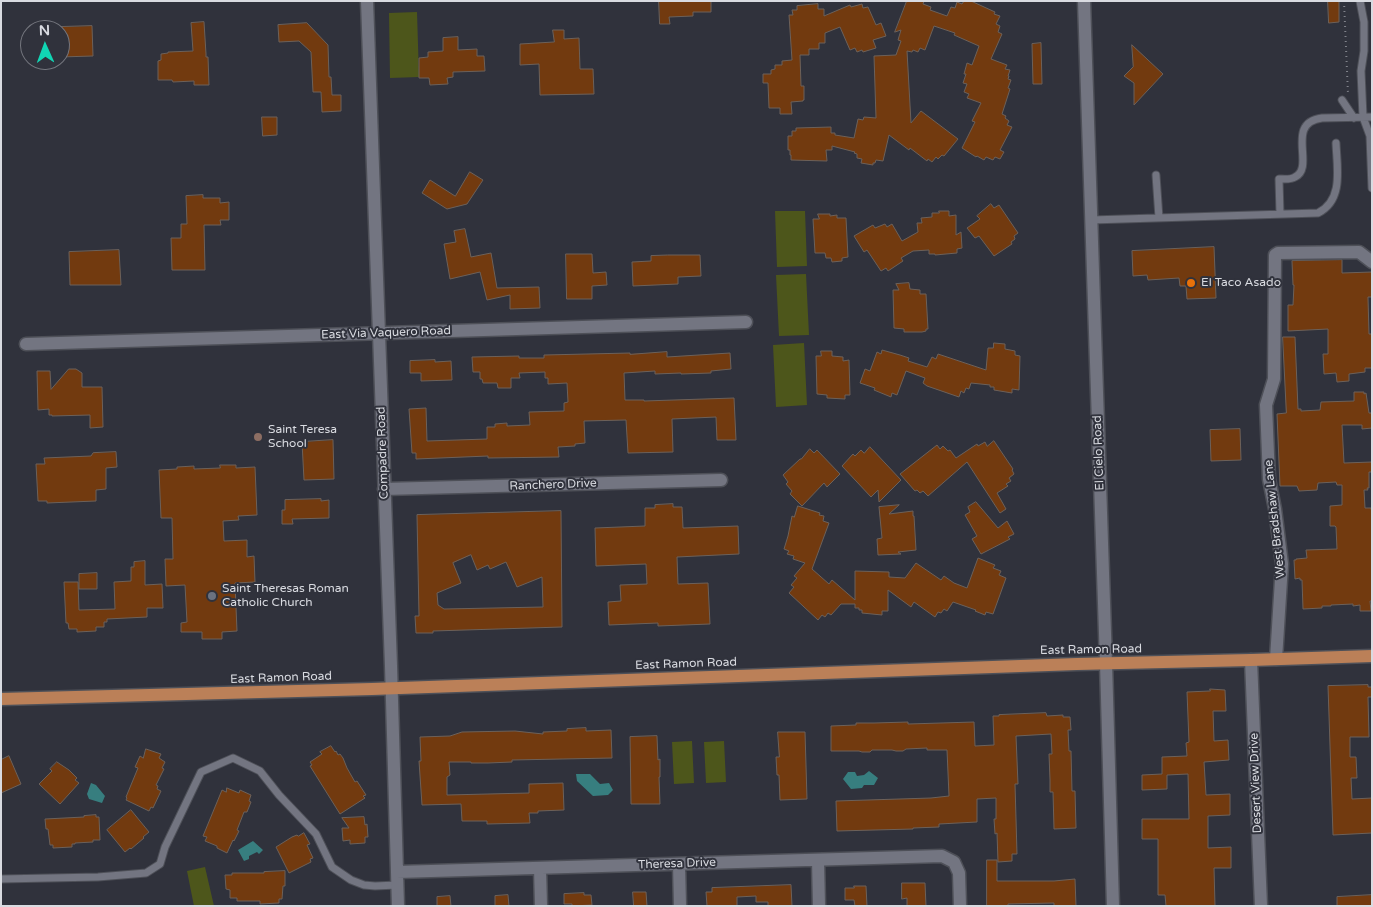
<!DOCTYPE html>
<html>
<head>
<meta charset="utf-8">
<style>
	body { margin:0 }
	#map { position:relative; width:1373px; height:907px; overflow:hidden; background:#30323c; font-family:"Varela Round",sans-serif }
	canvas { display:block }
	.frame { position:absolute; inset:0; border:2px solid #d9dbe1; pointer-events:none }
	.north { position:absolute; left:20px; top:20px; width:50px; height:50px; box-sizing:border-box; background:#30323c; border:1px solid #74767e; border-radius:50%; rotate:358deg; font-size:14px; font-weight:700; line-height:20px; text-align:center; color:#d9dbe1 }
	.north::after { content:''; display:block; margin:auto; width:18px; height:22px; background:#11d5b4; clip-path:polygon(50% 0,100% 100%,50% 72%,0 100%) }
</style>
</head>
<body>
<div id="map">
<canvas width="1373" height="907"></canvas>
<div class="frame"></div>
<div class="north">N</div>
</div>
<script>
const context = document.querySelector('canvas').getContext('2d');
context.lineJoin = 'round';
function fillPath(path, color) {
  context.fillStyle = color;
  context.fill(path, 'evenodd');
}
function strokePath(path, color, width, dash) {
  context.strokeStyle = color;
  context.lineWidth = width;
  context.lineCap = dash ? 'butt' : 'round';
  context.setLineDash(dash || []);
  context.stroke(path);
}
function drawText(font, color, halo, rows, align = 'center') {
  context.font = font + ' "Varela Round",sans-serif';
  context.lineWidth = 4;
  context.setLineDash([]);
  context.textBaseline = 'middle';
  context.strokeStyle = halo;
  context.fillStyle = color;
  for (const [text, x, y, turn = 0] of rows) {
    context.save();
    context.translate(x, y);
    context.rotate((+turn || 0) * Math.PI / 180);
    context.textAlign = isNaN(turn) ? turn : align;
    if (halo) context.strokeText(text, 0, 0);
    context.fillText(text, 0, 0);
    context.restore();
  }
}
fillPath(new Path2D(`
	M417,12L419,77L390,78L389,13Z
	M775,211H805L807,266L777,267Z
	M806,274L809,335L779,336L776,275Z
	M804,343L807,405L776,407L773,345Z
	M692,741L694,783L674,784L672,742Z
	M724,741L726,782L706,783L704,742Z
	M205,867L214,906H194L187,871Z`), '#4d561b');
fillPath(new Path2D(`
	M869,771L878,778L874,785H864L862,788L851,789L843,779L848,772H855L857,776L864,775Z
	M576,774H590L600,784L609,783L613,790L608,795L593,796L577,781Z
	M91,783L96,785L105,796L102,803L89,799L87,794Z
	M253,841L263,850L259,854L257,852L249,856V859L244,861L238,850Z`), '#377e7f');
const building = new Path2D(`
	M659,1H711V12H693V16L669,17L670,24H660Z
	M907,1H924L923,4L931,7L930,10L947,16L951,7L955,8L957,2L962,4L964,1H971L995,12L994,14L1000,16L996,24L1000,26L998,32L1002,34L991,59L1007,65L1005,69L1010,70L1008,76H1009L1008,79L1011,80L1008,88L1010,89L1002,114L1006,116L1005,118L1009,121L1007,125L1012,127L1000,150L1004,152L1000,159L995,157L993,160L986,157L984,160L977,156L976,157L962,148L975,122L972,121L981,103L967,98L969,94L964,92L967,84L963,83L966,74H964L967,63L972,65L979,46L954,35L955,33L934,26L925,50L920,48L918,52L913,50L912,52L907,51L911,123L921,111L958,139L944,156L942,155L938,159L936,157L932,162L928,159L927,161L910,148L909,150L889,135L883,161L876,160L875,163H873V165L861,163L862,159L857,158V154L854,153L855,152L832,146V150H826L827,161L791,160V155H790V150H788V136H792V131H796V128L831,127V133H835V135L854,138L858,119L863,120L864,117L876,118L874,56L896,55L901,41L898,40L901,30L895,32Z
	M1328,1H1339V22L1329,23Z
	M818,4V9H824V16L850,5L851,7L862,4L863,8L868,7L876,25L881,23L886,36L873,40L876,48L863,52L862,50L857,52L855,48L850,50L840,27L825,33V43H819V49H809V55H800L801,86H804V100H803V101L791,102L792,114H780V108H769L768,83H763V74H771V70L775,69V65H782V61L792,60L789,15H793L792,10H797V6Z
	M204,22L206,54V57H208L209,85H194V81L173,82L172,80H158V61L161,60V54L168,53V52L193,51L191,23Z
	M307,23L328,45L329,77H331L332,95H341V111L322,112L321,92H313L311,52L299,41L279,42L278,25Z
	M92,26L93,56L60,57V27Z
	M553,30H564V39L579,38L580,69H593L594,94L540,95L539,64L520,65V44L554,42Z
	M458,37V50L477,49V56H484L485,71L453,72V77L447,78L448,84L430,85L429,78H419V58L428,57V52L443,51V38Z
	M1041,43L1042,84H1033L1032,44Z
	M1132,45L1163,74L1134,105V83L1124,76L1133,67Z
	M262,117H277V135L263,136Z
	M470,172L483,180L467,204L447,209L422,193L430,180L455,196Z
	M203,195V198H220V203L229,202V220H220L221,225H204L205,270H172L171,238H181V224H187L186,196Z
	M991,204L994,208L999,205L1018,233L1014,236L1015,239L1011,242L1012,244L994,256L979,236L975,238L967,228L980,219L977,216Z
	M939,211H949V216L956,215V235L961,232L962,248L957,249V253L935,255V254H929V250L913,251L901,258L903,261L888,271L886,268L881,271L867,250L864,252L854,236L873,225L875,228L885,224L887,227L892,224L902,241L918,232L917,223H922L921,218L932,217V213H939Z
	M818,214H830V216L837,215V218H846L848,257L842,258V261L832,262L831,258H826L825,253H815L813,219H819Z
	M465,229L471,257L491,253L497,288L539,287L540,308L510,309V295L487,300L480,272L450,279L444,244L456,242L454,231Z
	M1214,247L1216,298L1187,299L1186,286H1180L1179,278L1148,280L1147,275L1133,276L1132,251Z
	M119,250L121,285H70L69,252Z
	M566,254H592L593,273L606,272L607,285L592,286V299H567Z
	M668,255H700L701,276L678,277V284L633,286L632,262L651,261V256Z
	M1342,260V273L1372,272V297H1368V298L1369,334H1372V368H1365V372L1349,374V381L1337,382L1336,373L1324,374L1323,354H1328V329L1288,331V305H1293L1294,285H1293L1292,261Z
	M909,283L910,289L920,290V294H926L928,329H926V331L922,332H904V329L894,328L893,290H899L896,284Z
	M1283,337H1295L1298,409H1301V411L1320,410L1321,402L1354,401V392H1364V394L1366,393L1369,413H1372V428L1362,429V425H1342L1344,463L1372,462V472H1369V488H1367L1368,490H1364L1365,508H1371L1372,513V601H1370L1371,611H1360V605L1353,606V604L1331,605V606H1322V608L1303,609L1302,580H1300V578L1295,579L1294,560H1296V559L1307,558L1306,550L1337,549L1336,527L1335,526H1330V506L1342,505V485H1337L1336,482L1318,483L1317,490L1299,491L1297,486H1280L1277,414L1286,413Z
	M994,343L1005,344V349L1015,351V355L1020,356L1019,390L1012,389V393L994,390V387H990V385L971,383L969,389L966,388L964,393L961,391L959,397L927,386L923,383L925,378L906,371L897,395L892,393L891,397L874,390L875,388L860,383L865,369L870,371L877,352L881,354L882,350L900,355L909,358L908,361L927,367L932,357L936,359L938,354L986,370L988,348H993Z
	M821,351H832V356L843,357V361L849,360L850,395H845V399L827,398V395L817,394L816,356H821Z
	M667,352V357L730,353L731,369L711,371V373L681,374V373L655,374V371L624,373L625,400H644V401L734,398L736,440H717L716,417L672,419L673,452L628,453L626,420L584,421L585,443L575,444V446L558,447L559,457L488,458V456L416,459V453H412L409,409L426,408L427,441L487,439V427H495V424L507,423V426L530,425L529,412L564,411V403L568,402L567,383L548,384V378H545V372L519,373L520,378H511V388H498L497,383H483L482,379H480V372H473L472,357L519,356V358H544V355L630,353V354Z
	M435,360V362L451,361L452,380L421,381V373H410V361Z
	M69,369H76L82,373V387H102L103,427L90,428V415L52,416V415H49V409L38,410L37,371H50L51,389Z
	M1240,429L1241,460L1211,461L1210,430Z
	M333,440L334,479L304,480L302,442Z
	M994,441L1013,469L1012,470L1014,474L1009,478L1011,481L1006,484L1008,486L997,493L1006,509L1000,513L967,462L928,496L923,491L920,493L917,490L915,491L900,474L937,445L940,449L943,446L948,451L950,450L956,458L977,444L978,446L985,442L987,446Z
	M870,447L901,480L879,502L878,490L871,497L842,466L853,454L855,456L861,450L864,453Z
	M810,449L814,453L817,450L840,474L827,487L824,483L802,506L790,494L792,491L786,484L788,482L783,475L800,459H801Z
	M116,452L117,467L106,468V489L96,490V501L47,503V501H38L36,464H45L44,458L91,456L93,453Z
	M220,465H236V468L255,467L257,515L238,516L239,520L223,521L224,541L247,540V557L254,556L255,582L235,583L237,631L222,632V639H202V632H181V623L187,622L185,585L166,586L165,559H173L172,518H161L159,470L177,469V467L194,466V469L220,468Z
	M321,499V501L329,500V518L292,519L293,524H282V510H285V500Z
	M976,502L998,528L1007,521L1014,534L1008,537L1010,539L981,554L972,539L977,536L965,515L970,512L968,507Z
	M673,504V507H682L683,528L738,526L739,554L677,557L678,584L708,583L710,624L658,626V623L609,625L608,602L621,601L620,585L647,584L646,564L596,566L595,528L645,526V508H655V505Z
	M899,505L889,514L913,511V516H914L916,550L898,552L901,554L878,555L877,539L882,538L879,507Z
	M798,506L820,513L819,515L824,516L823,521L829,523L812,569L829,584L832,580L855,600V571L889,572V577L905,578L916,563L941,580L944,576L954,583L967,588L978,558L995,565L993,568L1001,571L999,575L1006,578L993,614L986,612L985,615L975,611L976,610L953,602L947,611L944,609L941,613L938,612L935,617L914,602L911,607L888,590V611H882V615L862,613V610H859V608H855V604H841L831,615L828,613L825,617L822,615L818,620L789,593L794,587L791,585L797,578L794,576L805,563L793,559L794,556L787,554L789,551L784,549L788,536L792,516L794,517Z
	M561,511L562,627L433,631V633H416L415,616H419L417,515ZM471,555L477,570L488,565L490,569L506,562L517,587L542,577L543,607L444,609L438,605L437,593L461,583L453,563Z
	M145,561V585L162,584L163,608H147V617L107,619V622H104V627H96V631L77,632V629H69L68,623H66L64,582H78L79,610L115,609L114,582L131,581V567H134V562Z
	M97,573V589H79V574Z
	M1368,685V687H1372V697H1368L1369,737H1350V757H1356L1357,778H1351L1352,799L1372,798V833L1333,835L1328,686Z
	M1210,689L1225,690L1226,711H1213L1214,741L1228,740L1229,760L1204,762L1206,795L1230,794V815L1208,816V848L1231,847V868H1214L1215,906H1166L1165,895H1158V839H1142V819H1189L1188,774L1167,775V789L1142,790V775L1162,774V757L1187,756L1186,743L1189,742L1187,692L1210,691Z
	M1046,713L1047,716L1063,715V717H1070L1071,730H1068L1069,751H1071L1072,791H1075L1076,828L1054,829L1053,792H1050V780L1049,754H1052L1051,734L1016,736L1018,784H1015L1017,854H1012V861L998,862L997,833L995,834L994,819H996V798L977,799V822L939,824V827L913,828V829L837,831L836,801L931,798L949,796L947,750H927V748L906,749L903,751H896L892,750H872L870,752H862L859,751H831V726L856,725V723H874L908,722V724L974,722L975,746L994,745L993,716H999V715Z
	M586,728V731L611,730L612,758L512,760V762L488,763H471V762H449L450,775L447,777V795L529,793V784L563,783L564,810L538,811V813H529L530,823L487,824V821H462L461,804L422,805L419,761H421L420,737L450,736L462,732L515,731L543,734V732L567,731V729Z
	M778,732H805L807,799L780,800L779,775H777L776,757H779Z
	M657,736L658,760L660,759V777H659L660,804H631L630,737Z
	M331,746L335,752L336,751L338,755L340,754L343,758L347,768L355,782L357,781L366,795L363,796L365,798L340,814L310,766L312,765L310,762L322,754L320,752Z
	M146,749L161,754L159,758L165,762L162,768L164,769L156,785L158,786L157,789L161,791L153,808L151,807L149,811L126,800L127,798L126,797L138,768L135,767L140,756L143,758Z
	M9,756L21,784L1,793V760Z
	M57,762L69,770L77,778L75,780L79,783L60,804L39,784L52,771L50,769Z
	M227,788L239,793L240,790L251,795L249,801L251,802L247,812H244L237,830L239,831L234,841L233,840L227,853L217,848V846L205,841L207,837L203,836L222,790L226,792Z
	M131,810L149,832L143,837L144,838L131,849L130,848L125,852L107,830Z
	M96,815V817H99L100,840H93V842L75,843V844H72V847L53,848V845H50L48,829H46L45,819L84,817V816Z
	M364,817L365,825L367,824L368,837H365V843L350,844V840L343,841L342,828H349L342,818Z
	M304,833L310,844L307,845L313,858L310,859L311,862L289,873L276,847L292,837L297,835L298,836Z
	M987,860H997V881H1054L1075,879L1076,906H1054V903L1008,904V906H987Z
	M285,871V886H283L282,899H279V903L260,904V901H237V898H230V890L226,889L225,875H232V873H264V872Z
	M902,883H925L926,906H907V898L902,899Z
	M791,885L792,906H768V902H756V896L737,897V906H707L706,892H712V888Z
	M854,886H866L867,906H855L854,900H845V888H854Z
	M633,892H646L647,906H634Z
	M584,893V895H591L592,905L572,906V904H564V894Z
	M508,895L509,906H495V896Z
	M1372,895V906H1337V897Z
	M450,896L451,906H437V897Z`);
fillPath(building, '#723a0f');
strokePath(building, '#6c615a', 1);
const service = new Path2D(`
	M1360,1L1364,22V51L1361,71L1363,117L1370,136L1372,188
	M1342,100L1354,118
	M1156,175L1159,218
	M1280,214L1279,179C1284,179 1291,180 1295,177C1316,167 1284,123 1322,118L1372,117
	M1091,220L1318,213C1344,200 1337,168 1336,143
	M1,879L98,877L146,873L160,864L165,847L201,772L233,758L260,771L279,795L316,834L332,867L351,880L364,885L375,886L397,885`);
const minor = new Path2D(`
	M367,1L391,666L398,906
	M26,344L746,322
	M384,489L721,480
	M1276,659L1282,564L1275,509L1269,479L1266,405L1274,379L1275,255L1278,253L1359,252L1372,262
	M1251,660L1261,906
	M818,860L819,906
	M679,864L680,906
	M540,868L541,906
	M397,872L942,856L954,862L959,873L960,906`);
const tertiary = new Path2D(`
	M1106,663L1113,906`);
const secondary = new Path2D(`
	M1084,1L1106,663`);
const primary = new Path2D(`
	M1,699L372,689L1077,664L1251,660L1372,656`);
strokePath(service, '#4e5058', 9);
strokePath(minor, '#4e5058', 15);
strokePath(tertiary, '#4e5058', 15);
strokePath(secondary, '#4e5058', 15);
strokePath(primary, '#4e5058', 15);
strokePath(new Path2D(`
	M1344,1L1348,94`), '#80828a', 2, [1, 4]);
strokePath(service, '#737581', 7);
strokePath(minor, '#737581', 12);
strokePath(tertiary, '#737581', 12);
strokePath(secondary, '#737581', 12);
strokePath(primary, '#bb8058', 12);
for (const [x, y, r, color] of [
	[1191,283,5,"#e8710a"],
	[258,437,5,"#8d6e63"],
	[212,596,5,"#6b7280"]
]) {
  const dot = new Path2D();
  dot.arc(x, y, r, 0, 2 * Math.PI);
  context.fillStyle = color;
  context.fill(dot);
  strokePath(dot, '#30323c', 2);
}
drawText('12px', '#d9dbe1', '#30323c', [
	["El Taco Asado",1201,283],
	["Saint Teresa",268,430],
	["School",268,444],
	["Saint Theresas Roman",222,589],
	["Catholic Church",222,603]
], 'left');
drawText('12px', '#d9dbe1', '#30323c', [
	["East Via Vaquero Road",386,333,-2],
	["Compadre Road",383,453,-92],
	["El Cielo Road",1099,453,-92],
	["Ranchero Drive",553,485,-2],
	["West Bradshaw Lane",1275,519,-96],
	["East Ramon Road",1091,650,-1],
	["East Ramon Road",686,664,-2],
	["East Ramon Road",281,678,-2],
	["Desert View Drive",1256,783,-92],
	["Theresa Drive",677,864,-2]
]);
</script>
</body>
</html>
